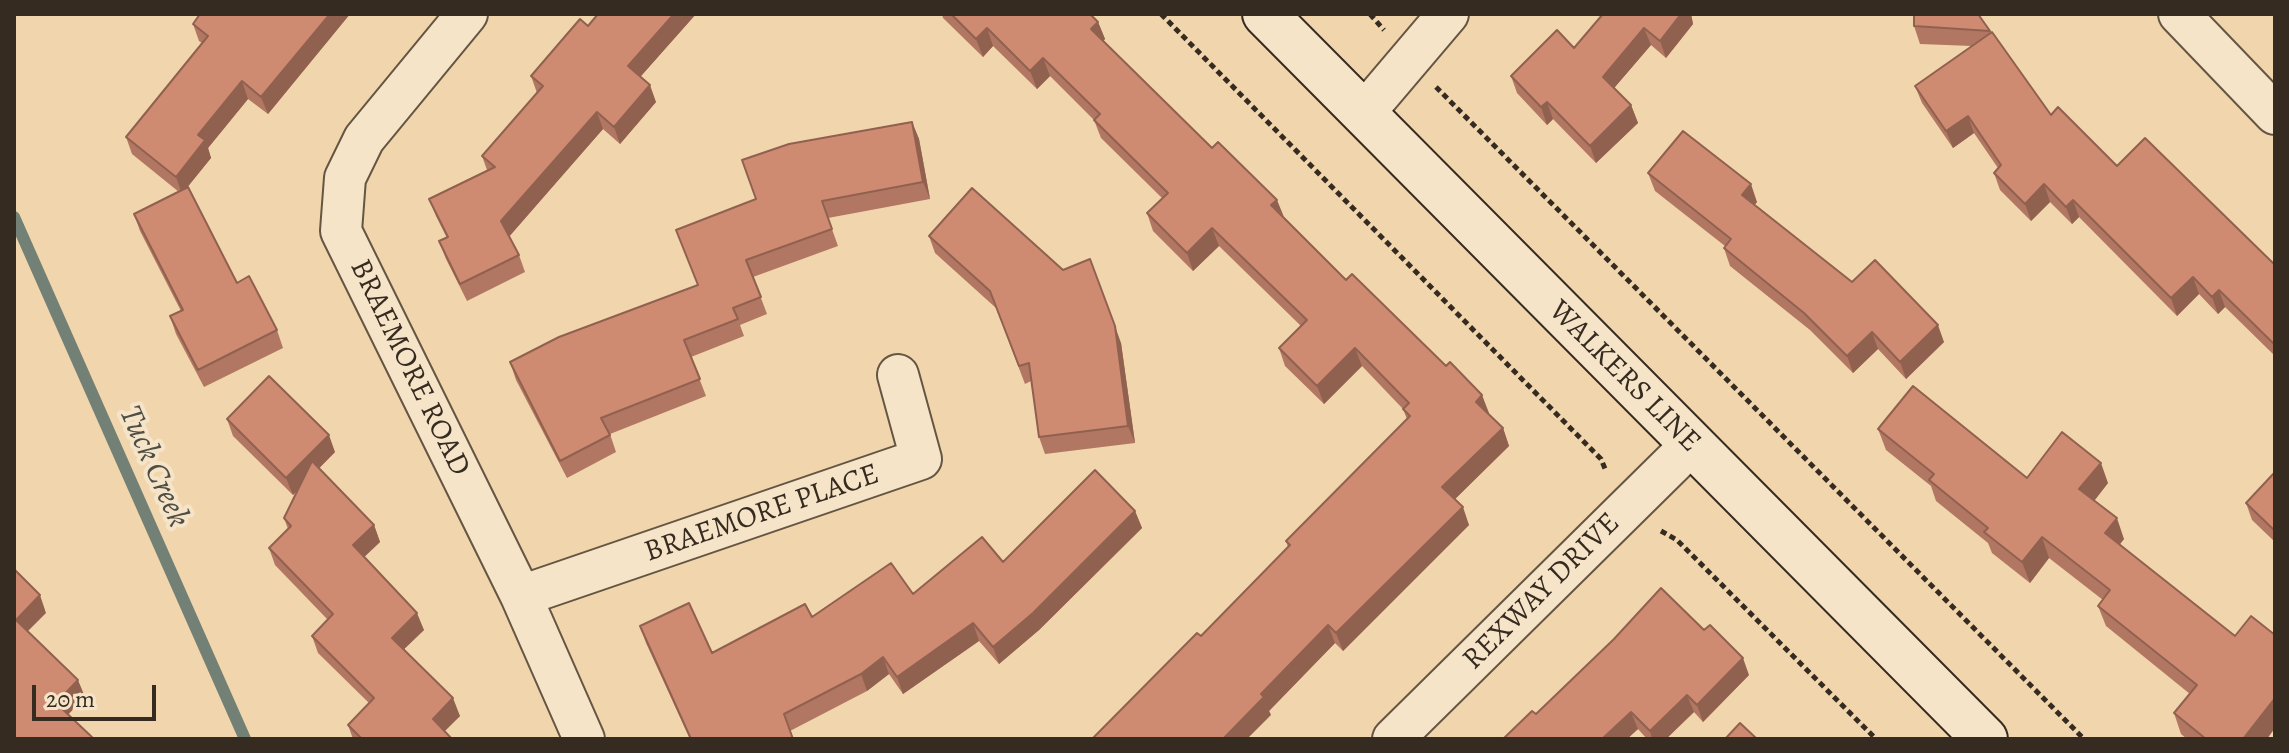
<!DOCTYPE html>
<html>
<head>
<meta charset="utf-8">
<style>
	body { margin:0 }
	#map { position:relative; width:2289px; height:753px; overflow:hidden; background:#f1d5ac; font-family:Alegreya,serif }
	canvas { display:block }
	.frame { position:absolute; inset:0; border:16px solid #362b20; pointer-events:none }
	.scale { position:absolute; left:32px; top:685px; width:124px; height:36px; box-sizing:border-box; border:4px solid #362b20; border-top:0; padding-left:10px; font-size:24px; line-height:28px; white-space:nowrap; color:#362b20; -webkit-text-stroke:6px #f6e4c9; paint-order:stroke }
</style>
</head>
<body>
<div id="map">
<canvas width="2289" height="753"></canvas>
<div class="frame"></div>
<div class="scale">20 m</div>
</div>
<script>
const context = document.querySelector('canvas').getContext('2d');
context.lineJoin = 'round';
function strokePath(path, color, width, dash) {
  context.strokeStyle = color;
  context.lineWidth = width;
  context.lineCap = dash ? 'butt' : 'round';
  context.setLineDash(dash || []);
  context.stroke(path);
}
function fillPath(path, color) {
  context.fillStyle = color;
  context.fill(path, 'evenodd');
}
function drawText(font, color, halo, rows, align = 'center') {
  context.font = font + ' Alegreya,serif';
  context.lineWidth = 8;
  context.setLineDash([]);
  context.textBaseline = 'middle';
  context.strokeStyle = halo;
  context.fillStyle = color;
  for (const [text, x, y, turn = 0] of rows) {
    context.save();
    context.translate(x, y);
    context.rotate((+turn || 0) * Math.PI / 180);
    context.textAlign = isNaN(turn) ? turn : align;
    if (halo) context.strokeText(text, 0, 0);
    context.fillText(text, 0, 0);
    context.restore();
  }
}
strokePath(new Path2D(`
	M14,217L245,739`), '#738075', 12);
const minor = new Path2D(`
	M467,14L364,139L345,178L341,231L521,596L584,739
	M2179,14L2275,114
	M1364,113L1448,14
	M521,596L921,459L898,375
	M1393,739L1691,445`);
const secondary = new Path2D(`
	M1265,14L1985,739`);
strokePath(minor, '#655643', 44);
strokePath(secondary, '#362b20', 48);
strokePath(new Path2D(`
	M1161,14L1601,459L1606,471
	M1370,14L1384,30
	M1436,87L2084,739
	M1661,531L1677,540L1876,739`), '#362b20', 5, [6, 4]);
strokePath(minor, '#f6e4c9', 40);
strokePath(secondary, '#f6e4c9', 44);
fillPath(new Path2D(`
	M200,14H350L268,114L248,99L208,148L211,158L187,187L237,283L277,330L283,348L204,387L176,334L170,316L181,311L140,231L134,214L179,192L132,154L126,137L202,43L199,41L193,24Z
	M696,14L640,77L656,102L620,144L603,129L509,236L519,255L525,272L467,301L446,259L439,241L447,238L436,216L429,199L487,170L482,156L537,93L531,76L588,26Z
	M942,14H1090L1098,22L1105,39L1103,41L1346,280L1446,366L1482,395L1488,414L1503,428L1509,446L1455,499L1469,525L1343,651L1335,643L1269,711L1271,715L1201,636L1288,547L1286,541L1407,419L1403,409L1362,366L1324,404L1285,366L1279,348L1301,326L1219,246L1193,271L1153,231L1147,213L1162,198L1101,138L1094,120L1050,76L1037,89L993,46L983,57L943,18Z
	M1603,14H1691L1693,24L1666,58L1651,45L1614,88L1631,105L1638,123L1596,163L1553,119L1547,125L1517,93L1511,76L1574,48Z
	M1914,14H1980V16L1991,33L2051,115L2117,166L2275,265V356L2225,307L2218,314L2199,294L2177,316L2079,217L2072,224L2050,202L2031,221L2000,190L1994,173L1998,168L1974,133L1953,148L1922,103L1915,86L1972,46L1920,44L1914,26Z
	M912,122L919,139L930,199L828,218L838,246L753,277L767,314L740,325L744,336L691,357L706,396L610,434L616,452L567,478L516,380L510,362L697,285Z
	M1648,173L1757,202L1754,205L1852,282L1944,342L1906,379L1878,349L1853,373L1810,330L1730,266L1724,248L1725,246L1655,191Z
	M929,236L1121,343L1135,443L1045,454L1039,437L1031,381L1025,384L996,308L935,253Z
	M227,419L335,452L319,468L374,525L380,542L364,557L424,630L404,649L460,716L444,731L452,739H353L348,725L369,703L318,653L312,636L328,620L275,565L269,548L288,529L284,518L298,490L293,495L233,436Z
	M1878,429L2027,478L2108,483L2094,501L2124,539L2120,544L2267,739H2187L2181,734L2174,713L2190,694L2106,626L2098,606L2103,600L2049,558L2030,583L1992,553L1988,543L1936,501L1931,486L1886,450Z
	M2275,472V542L2252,520L2246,503Z
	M1135,511L1142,528L1039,630L999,664L979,641L903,694L889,674L867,691L790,731L793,739H690L646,643L640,626L712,653L812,617L913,594L1003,562Z
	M1749,675L1703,722L1694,712L1666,739H1647L1638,729L1627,739H1503L1536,714Z`), '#b27762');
fillPath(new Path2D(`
	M330,14H350L268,114L261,97Z
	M674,14H696L634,84L628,66Z
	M1681,14H1691L1693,24L1666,58L1660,41Z
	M1098,22L1105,39L1097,47L1091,29Z
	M987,28L993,46L983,57L976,39Z
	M1644,28L1651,45L1609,94L1603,77Z
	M1043,58L1050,76L1037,89L1030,71Z
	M242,81L248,99L208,148L211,158L182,194L176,177L198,135Z
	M650,85L656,102L620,144L614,127Z
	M1547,102L1553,119L1547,125L1541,107Z
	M1631,105L1638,123L1596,163L1590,146Z
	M597,112L603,129L508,238L501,221Z
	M1968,116L1974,133L1953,148L1946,131Z
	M912,122L919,139L930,199L923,182Z
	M1751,184L1757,202L1748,213L1742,195Z
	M2044,184L2050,202L2031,221L2025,204Z
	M1277,200L1284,217L1271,205Z
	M2073,200L2079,217L2072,224L2066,207Z
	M1212,228L1219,246L1193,271L1187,253Z
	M2193,277L2199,294L2177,316L2171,298Z
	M2219,290L2225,307L2218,314L2212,297Z
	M1938,325L1944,342L1906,379L1900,362Z
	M1115,326L1121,343L1135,443L1128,426Z
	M1872,332L1878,349L1853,373L1847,356Z
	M1355,348L1362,366L1324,404L1317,386Z
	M1482,395L1489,413L1483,419L1476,402Z
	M1503,428L1509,446L1449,505L1442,487Z
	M329,435L335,452L293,495L286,478Z
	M2101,463L2108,483L2087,510L2079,489Z
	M1463,507L1469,525L1343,651L1336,633Z
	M1135,511L1142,528L1039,630L999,664L993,647Z
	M2117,518L2124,539L2113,553L2105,533Z
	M374,525L380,542L359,562L353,545Z
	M2042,537L2049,558L2030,583L2022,562Z
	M40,595L46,613L22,637L16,620Z
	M417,613L424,630L398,655L392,638Z
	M973,623L979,641L903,694L897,677Z
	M1328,625L1335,643L1269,711L1271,715L1247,739H1223L1261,694Z
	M883,657L889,674L867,691L861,674Z
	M1743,658L1749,675L1703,722L1697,705Z
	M78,680L85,697L63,720L56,703Z
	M1687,695L1694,712L1666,739H1652L1650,731Z
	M453,698L460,716L439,737L433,719Z
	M2275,698V728L2267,739H2243Z
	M1631,712L1638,729L1627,739H1602Z`), '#916150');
const building = new Path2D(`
	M200,14H330L261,97L242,81L198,135L205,140L176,177L126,137L208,36L193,24Z
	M598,14H674L628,66L650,85L614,127L597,112L501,221L519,255L460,284L439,241L448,237L429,199L495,167L482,156L543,86L531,76L580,19L588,26Z
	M951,14H1090L1098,22L1091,29L1212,148L1218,142L1277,200L1271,205L1346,280L1352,274L1446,366L1450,362L1482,395L1476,402L1503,428L1442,487L1463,507L1336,633L1328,625L1261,694L1264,697L1223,739H1092L1197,633L1201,636L1290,545L1286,541L1410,416L1403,409L1409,403L1355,348L1317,386L1279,348L1307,320L1212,228L1187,253L1147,213L1168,193L1094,120L1100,114L1043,58L1030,71L987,28L976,39Z
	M1603,14H1681L1660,41L1644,28L1603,77L1631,105L1590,146L1547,102L1541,107L1511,76L1557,30L1574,48Z
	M1914,14H1978L1990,31L1914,26Z
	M1992,32L2051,115L2058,107L2117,166L2145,138L2275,265V345L2219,290L2212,297L2193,277L2171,298L2073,200L2066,207L2044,184L2025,204L1994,173L2001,165L1968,116L1946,131L1915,86Z
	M912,122L923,182L822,201L832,229L746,260L761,297L733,308L738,319L684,340L700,379L601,418L610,435L560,461L510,362L559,337L698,285L676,230L756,199L742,160L789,144Z
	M1683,131L1751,184L1742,195L1852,282L1875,260L1938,325L1900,362L1872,332L1847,356L1804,313L1724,248L1731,239L1648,173Z
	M188,187L237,283L249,276L277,330L198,370L170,316L183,310L134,214Z
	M972,188L1063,270L1090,259L1115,326L1128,426L1039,437L1029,363L1019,366L990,291L929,236Z
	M269,376L329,435L286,478L227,419Z
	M1913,386L2027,478L2062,432L2101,463L2079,489L2117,518L2105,533L2235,636L2251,616L2275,635V698L2243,739H2206L2174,713L2197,685L2098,606L2110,590L2042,537L2022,562L1984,532L1988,528L1929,480L1934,474L1878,429Z
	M312,461L374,525L353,545L417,613L392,638L453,698L433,719L452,739H362L348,725L374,698L312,636L333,614L269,548L291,526L284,518Z
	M1095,470L1135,511L1033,613L993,647L973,623L897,677L883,657L861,674L784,714L793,739H691L640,626L689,603L712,653L805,604L812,617L891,563L913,594L982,537L1003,562Z
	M2275,472V531L2246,503Z
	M14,569L40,595L16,620L78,680L56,703L94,739H14Z
	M1661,588L1704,630L1710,625L1743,658L1697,705L1687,695L1650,731L1631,712L1602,739H1503L1532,711L1536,714L1614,639Z
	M1740,723L1757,739H1725Z`);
fillPath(building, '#cf8a72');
strokePath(building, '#916150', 2);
drawText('30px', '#362b20', '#f6e4c9', [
	["BRAEMORE ROAD",409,368,64],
	["WALKERS LINE",1624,377,45],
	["BRAEMORE PLACE",762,514,-19],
	["REXWAY DRIVE",1542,592,-45]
]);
drawText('italic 32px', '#4f4e44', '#f6e4c9', [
	["Tuck Creek",153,467,66]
]);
</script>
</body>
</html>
